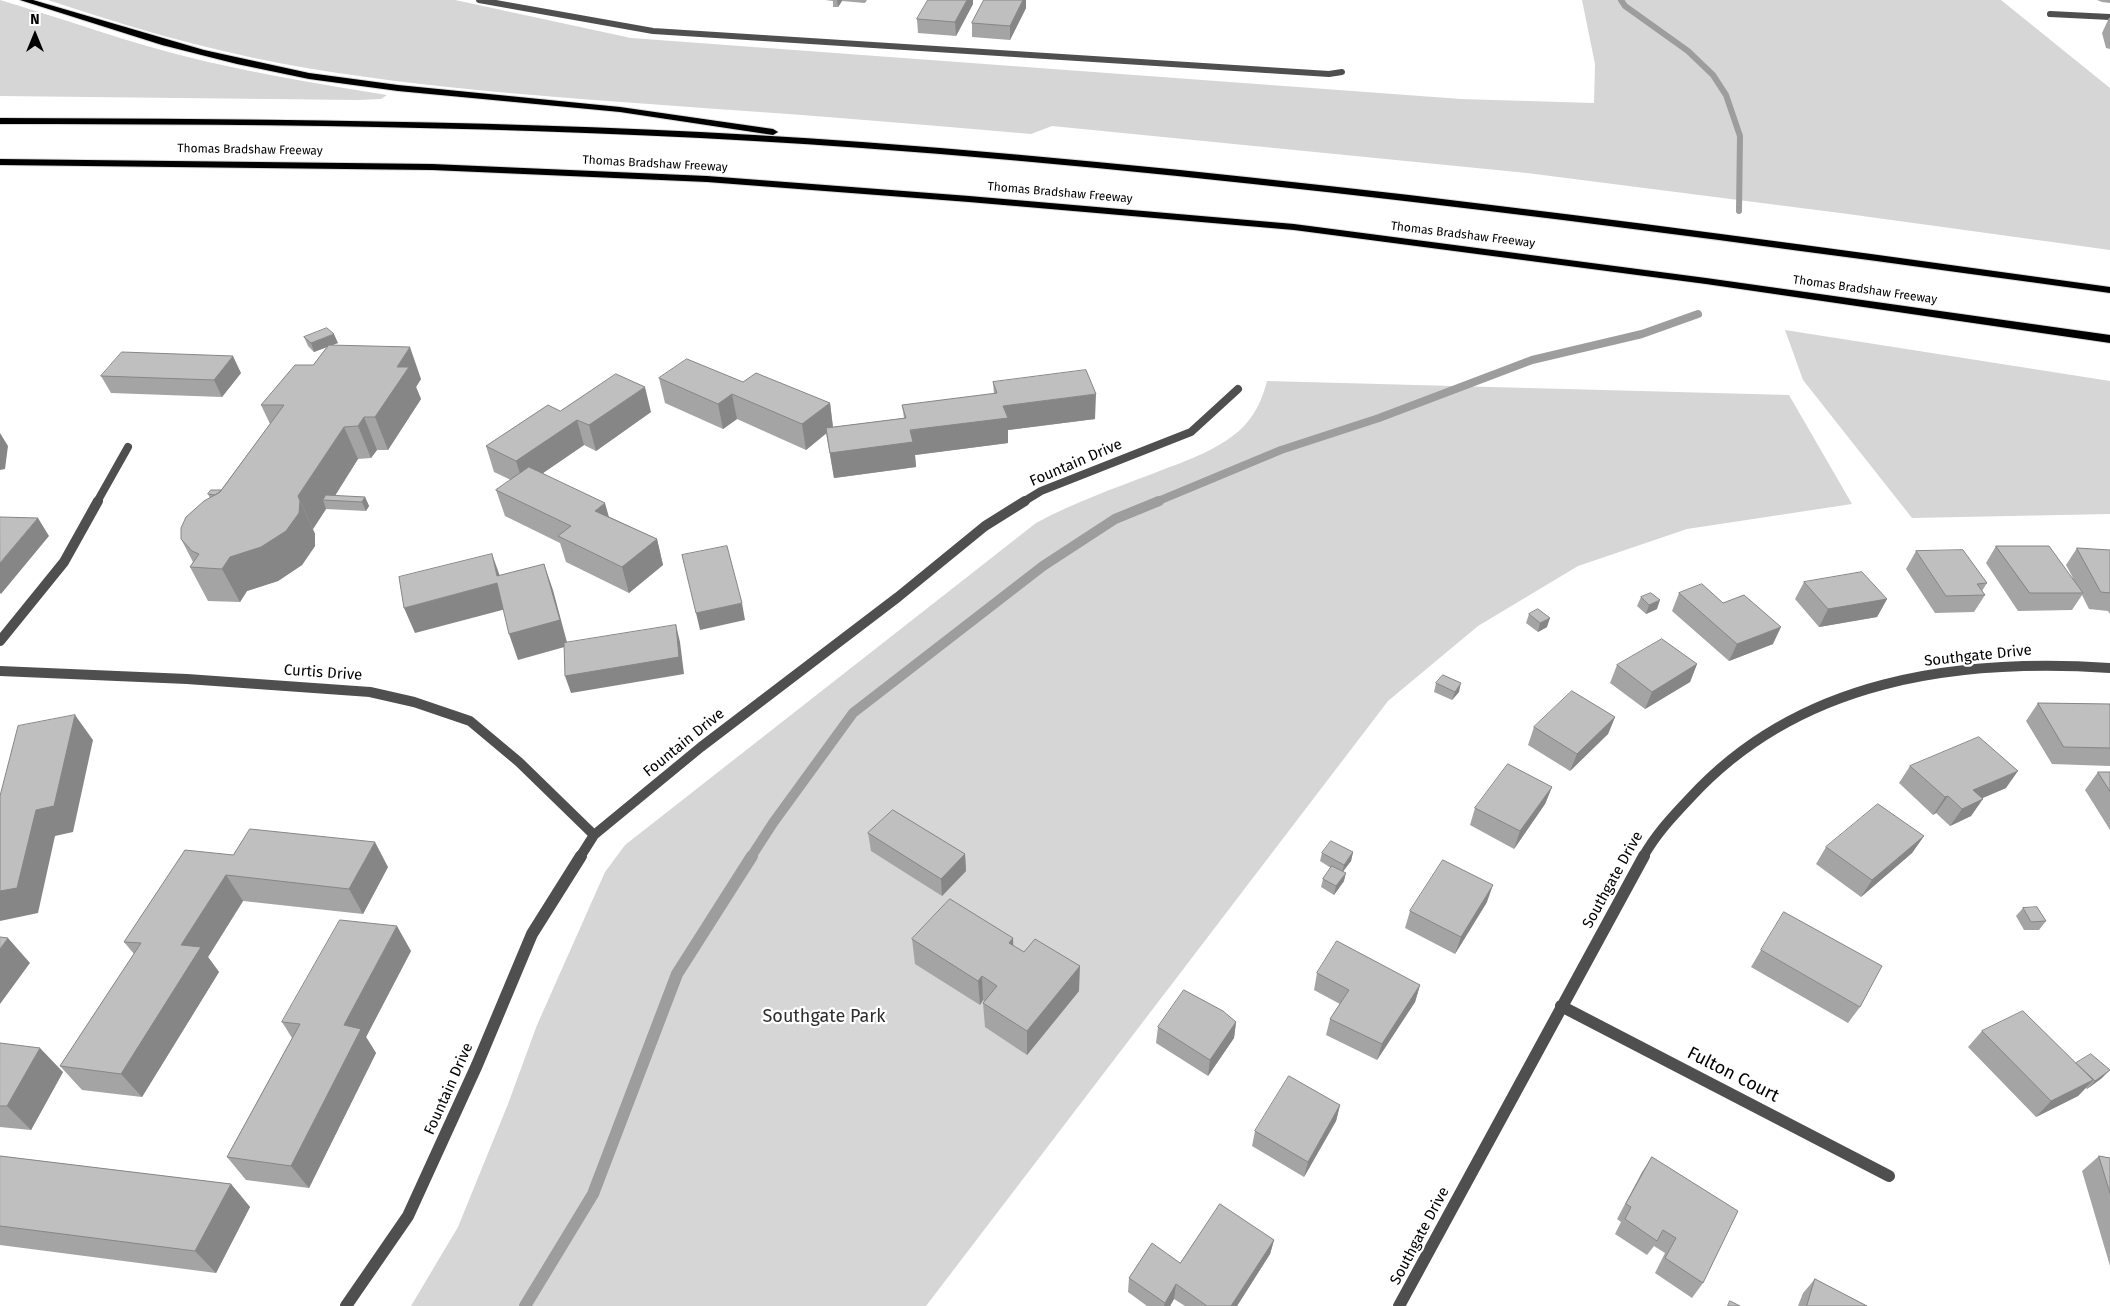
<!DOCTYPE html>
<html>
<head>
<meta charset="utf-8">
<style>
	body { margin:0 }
	#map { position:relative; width:2110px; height:1306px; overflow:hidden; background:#fff; font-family:"Fira Sans",sans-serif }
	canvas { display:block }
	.north { position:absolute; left:10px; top:10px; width:50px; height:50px; -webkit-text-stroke:4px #fff; paint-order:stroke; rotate:0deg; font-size:14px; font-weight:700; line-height:20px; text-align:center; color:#000 }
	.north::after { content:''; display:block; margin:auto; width:18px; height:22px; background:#000; clip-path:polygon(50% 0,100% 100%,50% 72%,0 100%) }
</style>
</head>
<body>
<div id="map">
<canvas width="2110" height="1306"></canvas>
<div class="north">N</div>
</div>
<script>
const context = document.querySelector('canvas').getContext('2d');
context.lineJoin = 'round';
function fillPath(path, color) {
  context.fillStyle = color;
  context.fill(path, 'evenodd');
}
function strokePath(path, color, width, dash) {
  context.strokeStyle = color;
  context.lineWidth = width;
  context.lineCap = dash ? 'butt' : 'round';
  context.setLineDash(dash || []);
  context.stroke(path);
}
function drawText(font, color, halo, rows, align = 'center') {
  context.font = font + ' "Fira Sans",sans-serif';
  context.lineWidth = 4.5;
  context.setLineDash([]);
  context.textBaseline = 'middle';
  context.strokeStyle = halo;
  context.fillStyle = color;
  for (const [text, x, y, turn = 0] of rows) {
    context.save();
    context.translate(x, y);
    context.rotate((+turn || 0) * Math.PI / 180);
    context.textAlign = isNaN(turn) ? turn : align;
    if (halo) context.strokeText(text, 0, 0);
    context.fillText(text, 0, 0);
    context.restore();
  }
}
fillPath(new Path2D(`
	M0,0C68,20 134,45 204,61C264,75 325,85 387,95L381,99L358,100L0,96Z
	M48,0H455L631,38L1461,99L1594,103L1595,64L1582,0H2001L2110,88V250L1848,214L1527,173L1052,126L1031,134C926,125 822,116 717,109C572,98 427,90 284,64C204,49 125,26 48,0Z
	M1785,330L2110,381V514L1912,518L1803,380Z
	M1267,381L1789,395L1852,504L1687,529L1578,566L1478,626L1388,701L926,1306H411L458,1227L508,1104L537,1025L605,872L625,845L1036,523C1073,503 1112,489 1152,474C1182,462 1215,452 1240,430C1255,416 1262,400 1267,381Z`), '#d6d6d6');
strokePath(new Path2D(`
	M1621,0L1625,6L1688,51L1713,75L1726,95L1740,136L1739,211`), '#9d9d9d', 6);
strokePath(new Path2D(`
	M1156,502L1281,450L1379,418L1532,360L1642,334L1698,314`), '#9d9d9d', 8);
strokePath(new Path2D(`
	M751,857L773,823L853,713L1043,566L1115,519L1159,501`), '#9d9d9d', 10);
strokePath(new Path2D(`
	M525,1306L593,1194L677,974L752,856`), '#9d9d9d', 12);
const highway = new Path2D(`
	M20,0H33L204,50L309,73L398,85L620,107L773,129L778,132L773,135L620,112L398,91L309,79L237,64L162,45Z
	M0,118C287,119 575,121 862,142C1280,173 1695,229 2110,287V293C1695,236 1280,179 862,148C575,127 287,124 0,124Z
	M0,159L432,164L707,176L969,196L1294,224L1706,278L2110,335V343L1706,284L1294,230L969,202L707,182L432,170L0,165Z`);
strokePath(highway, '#dbdbdb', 2);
strokePath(new Path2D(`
	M479,0L653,31L1329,74L1342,72`), '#4f4f4f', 6);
strokePath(new Path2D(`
	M97,502L128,447`), '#4f4f4f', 8);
strokePath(new Path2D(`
	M0,641L64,562L98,501`), '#4f4f4f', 10);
strokePath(new Path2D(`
	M2050,14L2110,17`), '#4f4f4f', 6);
strokePath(new Path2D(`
	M1023,502L1041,491L1191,432L1238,389`), '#4f4f4f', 8);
strokePath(new Path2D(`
	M0,671L187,679L370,692L414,702L470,721L519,762L594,835
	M580,857L594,835L701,747L898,597L985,526L1025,501
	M1643,857C1656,834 1672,817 1690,798C1799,679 1957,658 2110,668`), '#4f4f4f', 10);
strokePath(new Path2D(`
	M1561,1006L1889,1176
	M346,1306L408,1216L477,1065L532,934L581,856
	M1399,1306L1644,856`), '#4f4f4f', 12);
fillPath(highway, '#000');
fillPath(new Path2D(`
	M825,0H867L865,3L842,1L838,7H833V1Z
	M984,0H1026V8L1010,40L972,37V23Z
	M2097,0H2110V3L2102,2Z
	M973,4L956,36L918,33L917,19Z
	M2109,18H2110V49L2106,48L2102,33Z
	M304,337L338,343L331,345L421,379L416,387L421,399L388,450H377L371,458L358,459L335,496L365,497L369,506L366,511L326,509L313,529L315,534V546L302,565L278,581L247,591L240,602L208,601L190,567L193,562L181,539L210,498L208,494L221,490L270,424L261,405L313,365L328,346L314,352L308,346Z
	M241,373L222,397L111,393L101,376Z
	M659,378L743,382L830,403L833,427L904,418L902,405L994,394L993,382L1095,419L1008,430V443L915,455L916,467L834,478L826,433L806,450L737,419L723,429L665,403Z
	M560,411L651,412L596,451L584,445L543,473L610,517L657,539L663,565L629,593L566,562L560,543L505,516L496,490L511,480L494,472L486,446Z
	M1996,546L2073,578L2066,565L2077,548L2110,550V614L2108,611L2089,609L2082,595L2072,610L2018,611L1986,563Z
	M1916,551L1987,583L1982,591L1985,595L1974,612L1935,613L1906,569Z
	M1804,582L1887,599L1877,617L1819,627L1795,599Z
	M1679,593L1773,644L1729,661L1672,611Z
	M1641,597L1657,609L1646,614L1637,606Z
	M1529,614L1547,627L1538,632L1526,623Z
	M1697,664L1690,682L1645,709L1610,683L1617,665Z
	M1436,683L1459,692L1452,700L1434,692Z
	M2038,703L2110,704V766L2052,764L2026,721Z
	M1615,717L1608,734L1570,771L1528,745L1534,727Z
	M1910,766L2006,788L1983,798L1971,816L1950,826L1936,813L1933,815L1899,783Z
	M2098,772H2110V830L2085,790Z
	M1552,787L1545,804L1514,849L1470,825L1475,808Z
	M868,833L965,854L966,871L942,896L871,851Z
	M1924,836L1912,853L1861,897L1816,864L1826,847Z
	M1353,852L1351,861L1343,871L1344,881L1334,895L1321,887L1323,879L1331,868L1320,861L1322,853Z
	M233,855L388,867L363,914L243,901L208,957L219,972L142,1097L82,1090L60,1066L134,954L124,942Z
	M1487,902L1455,954L1405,928L1410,911Z
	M2023,908L2046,921L2039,930H2024L2016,916Z
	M1013,938V946L1079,991L1027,1055L985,1027L983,1003L984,1001L983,1000L980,1005L915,964L912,939Z
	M1761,950L1860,1007L1848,1023L1751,967Z
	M411,951L366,1037L376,1053L309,1188L246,1180L227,1157L292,1038L282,1022Z
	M1317,973L1420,985L1415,1002L1377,1060L1326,1035L1330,1019L1340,1004L1314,990Z
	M1236,1022L1234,1038L1208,1076L1156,1043L1158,1027Z
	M1982,1031L2076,1063L2102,1078L2087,1089L2086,1088L2078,1096L2036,1117L1968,1047Z
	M0,1043L63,1072L31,1130L0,1127Z
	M1340,1105L1336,1121L1304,1177L1252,1146L1255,1131Z
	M0,1156L231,1184L250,1207L216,1273L0,1245Z
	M2099,1156L2110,1158V1266L2082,1171Z
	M1652,1157L1703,1283L1692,1298L1655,1273L1665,1253L1654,1246L1647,1255L1615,1234L1621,1222L1617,1219L1642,1172Z
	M1274,1240L1270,1254L1237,1306H1185L1174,1299L1170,1306H1147L1128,1292L1129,1278L1180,1263Z
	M1815,1279L1867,1306H1798L1803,1293Z`), '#a4a4a4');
fillPath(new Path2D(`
	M837,0H842V1L838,7Z
	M967,0H973V4L956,36L955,22Z
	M1023,0H1026V8L1010,40V26Z
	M334,334L338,343L314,352L311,343Z
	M410,347L421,379L416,387L421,399L388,450L375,417L397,367Z
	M233,356L241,373L222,397L214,380Z
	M645,387L651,412L596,451L589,425Z
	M732,394L737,419L723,429L718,404Z
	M1096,394L1095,419L1008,430V443L915,455L916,467L834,478L830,453L1003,406Z
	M830,403L833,428L806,450L802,424Z
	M364,417L377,450L371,458L358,426Z
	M577,420L584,445L524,486L516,461Z
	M344,427L358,459L332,500H323L326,509L313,529L298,496Z
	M0,433L8,446L5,469L0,470Z
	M365,497L369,506L366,511L362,502Z
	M300,501L315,534V546L302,565L278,581L247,591L240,602L222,569L230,557Z
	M605,503L612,528L595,511Z
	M38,518L49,536L1,594L0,593V563Z
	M657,539L663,565L629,593L622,567Z
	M492,554L501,579L497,576Z
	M544,564L553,590L568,646L518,660L509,634Z
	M497,583L506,609L415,633L404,608Z
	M1887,599L1877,617L1819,627L1828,609Z
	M1660,600L1657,609L1646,614L1649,605Z
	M742,603L745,620L700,630L696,613Z
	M1550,618L1547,627L1538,632L1540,623Z
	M676,625L680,642L684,674L571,693L565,676Z
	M1781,627L1773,644L1729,661L1737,644Z
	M1697,664L1690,682L1645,709L1652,692Z
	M1461,683L1459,692L1452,700L1455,692Z
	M75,715L93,740L73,832L55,836L38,913L0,921V891L36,810Z
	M1615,717L1608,734L1570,771L1577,754Z
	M2018,771L2006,788L1961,807L1973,790Z
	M1552,787L1545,804L1514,849L1520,831Z
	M1948,796L1936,813L1933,815L1945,797Z
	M1983,799L1971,816L1950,826L1962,809Z
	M1924,836L1912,853L1861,897L1872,880Z
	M375,842L388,867L363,914L349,889Z
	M1353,852L1351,861L1342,873L1344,865Z
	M965,854L966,871L942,896L941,879Z
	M1346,873L1344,881L1334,895L1336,886Z
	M226,875L243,901L208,957L219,972L142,1097L121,1074L181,945Z
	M1493,885L1487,902L1455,954L1461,937Z
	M397,926L411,951L366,1037L376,1053L309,1188L291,1166L344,1025Z
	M8,938L30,963L0,1004V949Z
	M1013,938L1014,962L1009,943Z
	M1080,966L1079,991L1027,1055V1031Z
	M982,976L983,1000L980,1005L978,981Z
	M1420,985L1415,1002L1377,1060L1382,1044Z
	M1236,1022L1234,1038L1208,1076L1210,1060Z
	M40,1048L63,1072L31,1130L7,1106Z
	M2110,1070L2102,1078L2087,1089L2095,1081Z
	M2093,1080L2078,1096L2036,1117L2051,1101Z
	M1340,1105L1336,1121L1304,1177L1308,1162Z
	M231,1184L250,1207L216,1273L195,1251Z
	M1274,1240L1270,1254L1237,1306H1231Z
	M1176,1284L1174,1299L1170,1306H1164L1165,1303Z`), '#868686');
const building = new Path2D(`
	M928,0H967L955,22L917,19Z
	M984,0H1023L1010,26L972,23Z
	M327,328L334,334L311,343L304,337Z
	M329,345L410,347L397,367H409L375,417H364L358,426L344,427L298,496L300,501L299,513L286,531L261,547L230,557L222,569L190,567L199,554L192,551L181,539V528L186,517L204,501L220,492L284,405H261L295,365H313Z
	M122,352L233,356L214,380L101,376Z
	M687,359L743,382L756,373L830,403L802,424L732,394L718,404L659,378Z
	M1086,370L1096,394L1003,406L1008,418L910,430L913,442L830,453L826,428L906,418L902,405L997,393L993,382Z
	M616,374L645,387L589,425L577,420L516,461L486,446L548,405L560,411Z
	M529,467L605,503L595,511L657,539L622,567L558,536L571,526L496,490Z
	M211,490H221L220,492L215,495L208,494Z
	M326,495L365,497L362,502L323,500Z
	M0,517L38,518L0,563Z
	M727,546L742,603L696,613L682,555Z
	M1996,546H2049L2083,593H2030Z
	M2077,548L2110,550V593L2101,592Z
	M1963,550L1987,583L1977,584L1985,595L1946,596L1916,551Z
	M492,554L497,576L544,564L560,620L509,634L497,583L404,608L399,577Z
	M1862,572L1887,599L1828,609L1804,582Z
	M1702,584L1723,603L1744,595L1781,627L1737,644L1679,593Z
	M1651,593L1660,600L1649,605L1641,597Z
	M1538,609L1550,618L1540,623L1529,614Z
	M676,625L679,657L565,676L564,643Z
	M1662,639L1697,664L1652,692L1617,665Z
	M1443,675L1461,683L1455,692L1436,683Z
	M1572,691L1615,717L1577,754L1534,727Z
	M2038,703L2110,704V748L2064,747Z
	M75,715L54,806L36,810L17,888L0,891V796L18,726Z
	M1979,737L2018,771L1973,790L1983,799L1962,809L1948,796L1945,797L1910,766Z
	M1508,764L1552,787L1520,831L1475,808Z
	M2098,772H2110V791Z
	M1878,804L1924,836L1872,880L1826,847Z
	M893,810L965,854L941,879L868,833Z
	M250,829L375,842L349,889L226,875L181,945L201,947L121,1074L60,1066L141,943L124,942L185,850L233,855Z
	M1331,841L1353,852L1344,865L1322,853Z
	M1443,860L1493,885L1461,937L1410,911Z
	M1332,866L1346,873L1336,886L1323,879Z
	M950,899L1013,938L1009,943L1024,952L1035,939L1080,966L1027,1031L983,1003L997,986L982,976L978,981L912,939Z
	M2037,907L2046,921L2031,922L2023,908Z
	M1784,912L1882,966L1860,1007L1761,950Z
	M340,920L397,926L344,1025L361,1029L291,1166L227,1157L300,1024L282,1022Z
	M0,937L8,938L0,949Z
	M1337,941L1420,985L1382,1044L1330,1019L1349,990L1317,973Z
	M1184,990L1223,1011L1236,1022L1210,1060L1158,1027Z
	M2023,1011L2093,1080L2051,1101L1982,1031Z
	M0,1043L40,1048L7,1106H0Z
	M2091,1054L2110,1070L2095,1081L2076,1063Z
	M1289,1076L1340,1105L1308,1162L1255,1131Z
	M0,1156L231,1184L195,1251L0,1226Z
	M2099,1156L2110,1158V1193Z
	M1652,1157L1738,1211L1703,1283L1665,1258L1676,1238L1663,1230L1657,1241L1625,1219L1631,1207L1626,1204Z
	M1220,1204L1274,1240L1231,1306H1207L1176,1284L1165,1303L1129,1278L1152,1243L1180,1263Z
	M1815,1279L1867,1306H1807Z
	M1730,1301L1740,1306H1728Z`);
fillPath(building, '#bfbfbf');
strokePath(building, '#868686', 1);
drawText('12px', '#000', '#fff', [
	["Thomas Bradshaw Freeway",250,150,1],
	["Thomas Bradshaw Freeway",655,164,3],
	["Thomas Bradshaw Freeway",1060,193,5],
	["Thomas Bradshaw Freeway",1463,235,7],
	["Thomas Bradshaw Freeway",1865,290,8]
]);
drawText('15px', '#000', '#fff', [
	["Fountain Drive",1076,463,-23],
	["Southgate Drive",1978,656,-6],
	["Curtis Drive",323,673,4],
	["Fountain Drive",684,743,-39],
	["Southgate Drive",1613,880,-61],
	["Fountain Drive",449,1089,-66],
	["Southgate Drive",1420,1236,-62]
]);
drawText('18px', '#2d2d2d', '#fff', [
	["Southgate Park",824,1017]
]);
drawText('18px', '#000', '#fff', [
	["Fulton Court",1733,1075,27]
]);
</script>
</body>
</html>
